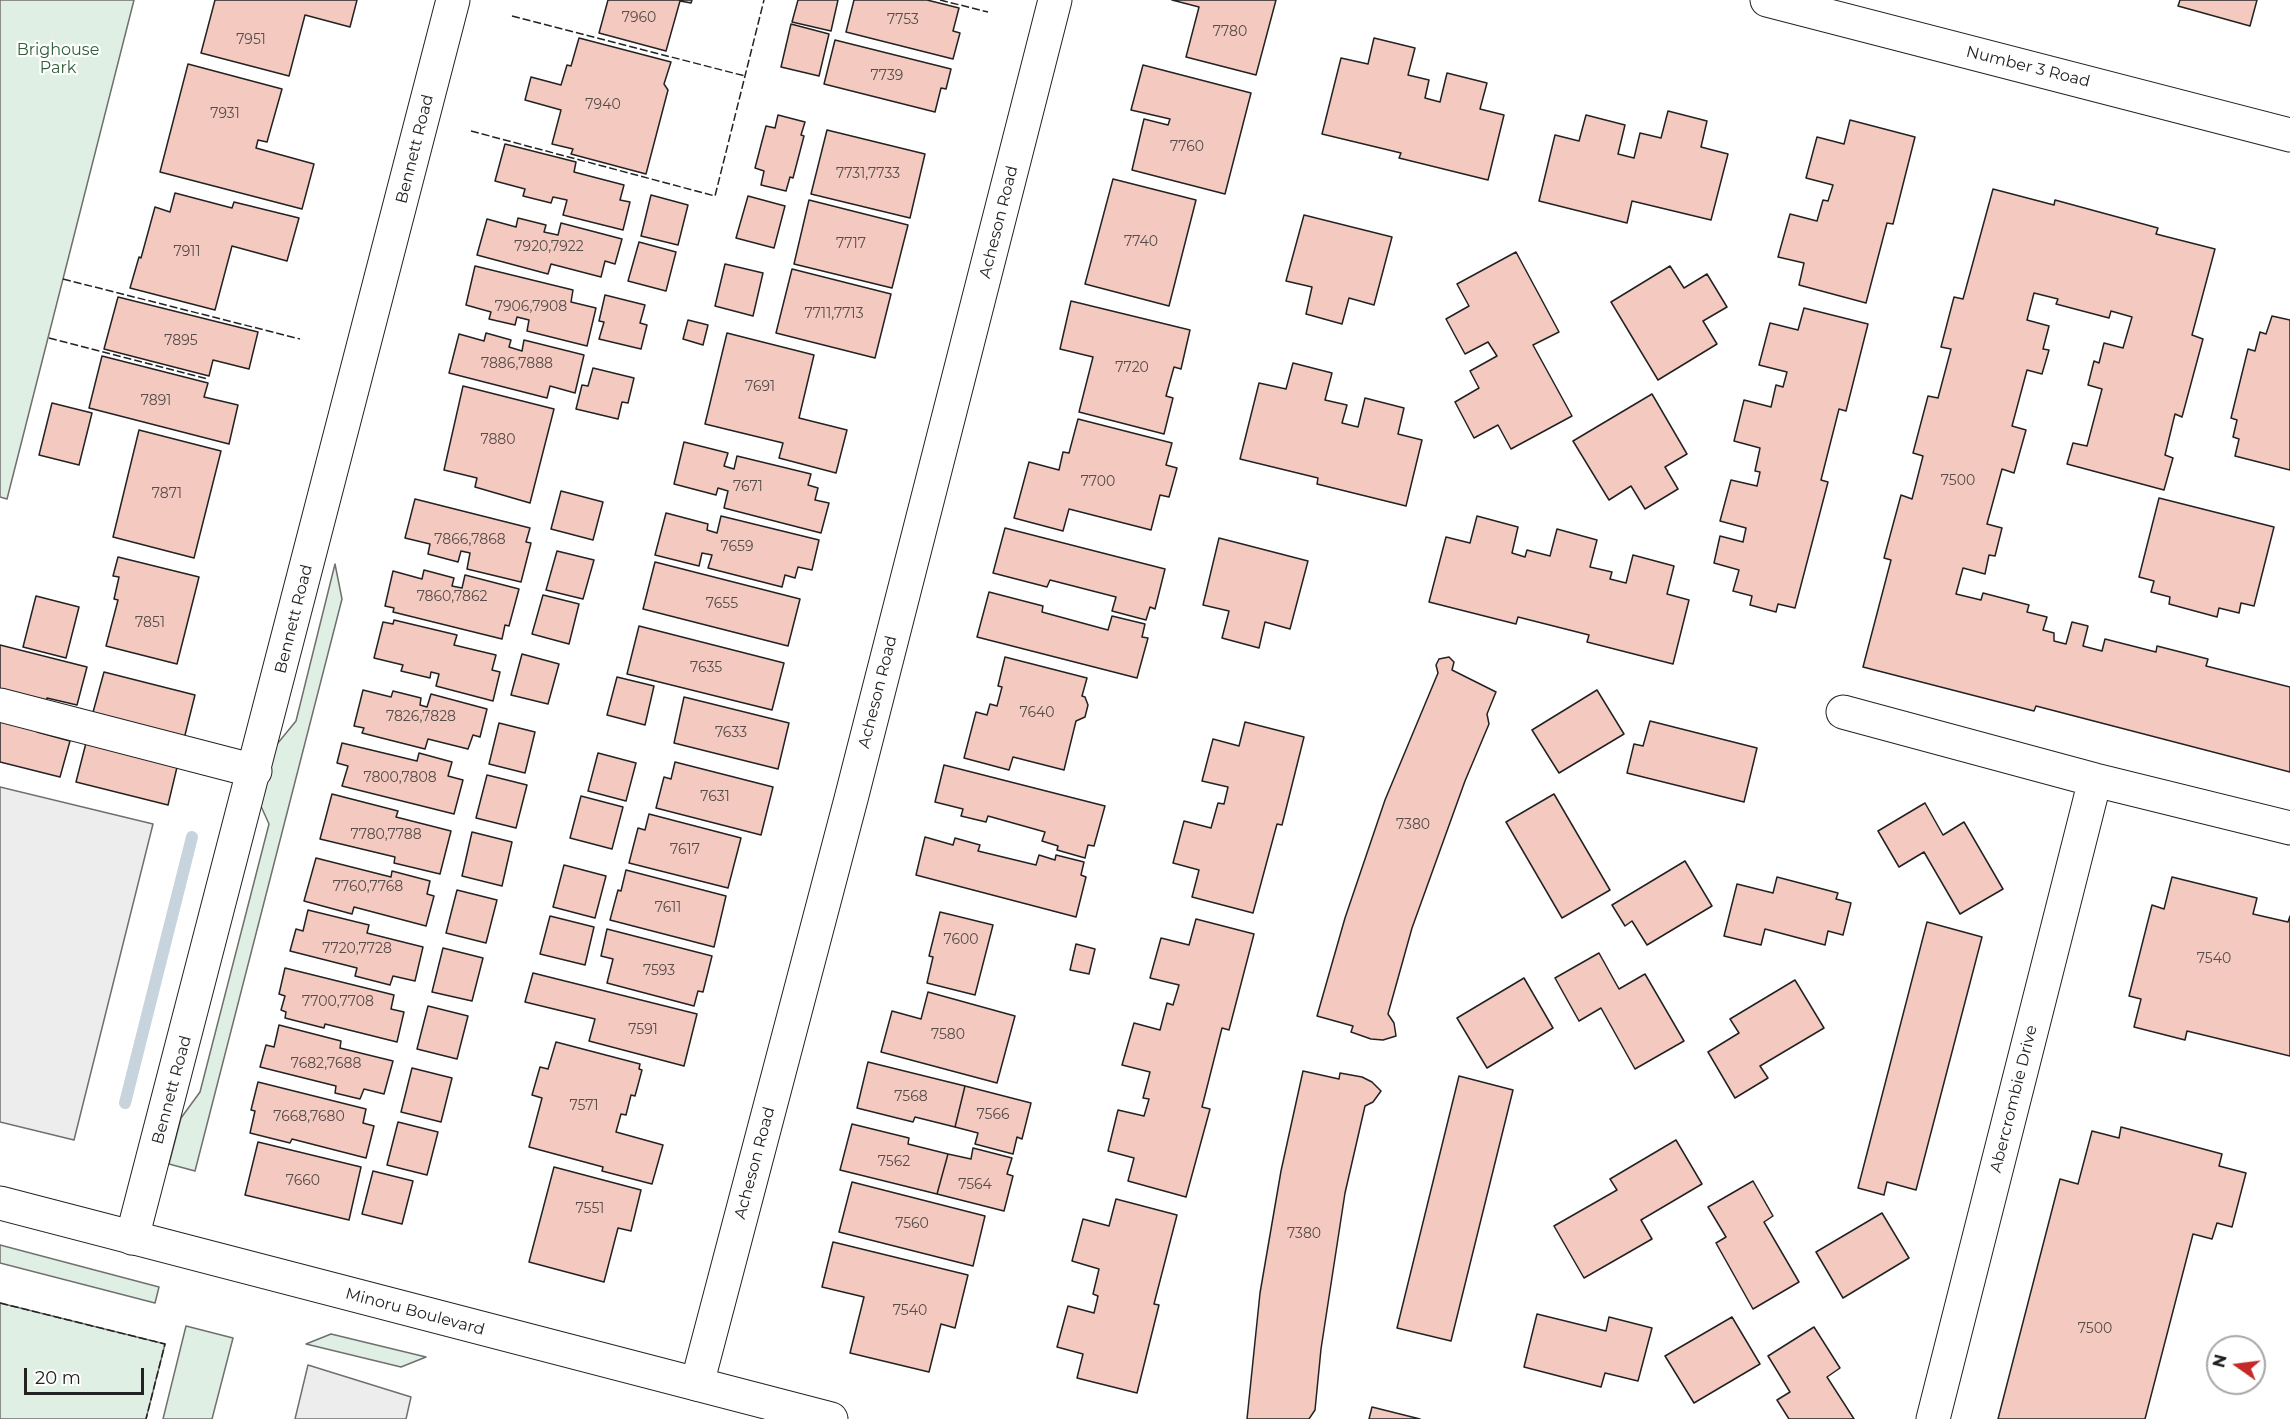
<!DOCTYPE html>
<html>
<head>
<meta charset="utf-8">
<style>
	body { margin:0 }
	#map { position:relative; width:2290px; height:1419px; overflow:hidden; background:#fff; font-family:Montserrat,sans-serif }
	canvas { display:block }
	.north { position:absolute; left:2206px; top:1335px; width:60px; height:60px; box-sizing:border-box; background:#fff; border:2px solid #a7a7a7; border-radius:50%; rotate:284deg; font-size:16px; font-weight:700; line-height:24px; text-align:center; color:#222 }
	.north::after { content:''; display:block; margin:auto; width:21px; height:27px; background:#c62828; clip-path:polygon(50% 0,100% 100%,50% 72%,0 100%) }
	.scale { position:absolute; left:24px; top:1368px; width:120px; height:27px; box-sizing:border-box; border:3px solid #222; border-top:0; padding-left:8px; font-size:18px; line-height:21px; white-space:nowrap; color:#222; -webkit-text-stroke:4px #fff; paint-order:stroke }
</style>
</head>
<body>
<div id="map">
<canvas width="2290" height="1419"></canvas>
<div class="north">N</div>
<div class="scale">20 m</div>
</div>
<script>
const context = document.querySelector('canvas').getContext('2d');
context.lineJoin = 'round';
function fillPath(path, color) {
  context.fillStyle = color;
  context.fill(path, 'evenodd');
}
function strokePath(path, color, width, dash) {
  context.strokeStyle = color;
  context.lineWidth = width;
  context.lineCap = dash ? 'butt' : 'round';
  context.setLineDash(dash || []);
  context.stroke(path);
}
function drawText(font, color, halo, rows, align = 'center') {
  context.font = font + ' Montserrat,sans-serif';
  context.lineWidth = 4.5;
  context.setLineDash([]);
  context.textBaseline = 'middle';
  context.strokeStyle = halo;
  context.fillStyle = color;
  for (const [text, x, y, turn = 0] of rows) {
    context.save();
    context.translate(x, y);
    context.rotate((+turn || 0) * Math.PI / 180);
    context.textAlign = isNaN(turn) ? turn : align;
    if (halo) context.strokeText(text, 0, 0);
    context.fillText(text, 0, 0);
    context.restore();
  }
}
const green = new Path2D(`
	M0,0H134L7,499L0,497Z
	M335,564L342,599L195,1171L169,1164L181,1118L200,1092L269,824L260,804L273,749L296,721Z
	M0,1245L159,1287L155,1303L0,1263Z
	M0,1303L165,1344L146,1419H0Z
	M186,1326L233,1338L212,1419H163Z
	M331,1334L426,1357L401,1367L306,1344Z`);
fillPath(green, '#e0efe3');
strokePath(green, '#6f6f6f', 1.5);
const parking = new Path2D(`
	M0,787L153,824L74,1140L0,1122Z
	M308,1365L411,1397L406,1419H295Z`);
fillPath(parking, '#ededed');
strokePath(parking, '#6f6f6f', 1.5);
strokePath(new Path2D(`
	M125,1103L192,837`), '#c7d3dd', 12);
const building = new Path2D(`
	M215,0H357L350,27L305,15L289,76L201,53Z
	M608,0H692L691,3L680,1L666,51L599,33Z
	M798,0H838L831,31L792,22Z
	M854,0H927L959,8L953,31L960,33L953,59L846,32Z
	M1172,0H1276L1256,75L1186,57L1199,7Z
	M2180,0H2257L2250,26L2178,6Z
	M791,24L829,34L819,76L781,67Z
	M579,38L671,62L664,84L668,90L646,174L571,154L573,149L552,144L561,110L525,100L531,77L561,85L567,65L571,66Z
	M1374,38L1415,48L1408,75L1429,80L1425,98L1440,102L1447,73L1487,83L1480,109L1504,115L1488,180L1399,158L1401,153L1322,134L1341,58L1368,64Z
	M835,40L951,69L946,89L941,88L935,112L824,84Z
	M188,64L282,89L267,142L258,140L256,148L314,164L302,209L160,172Z
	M1143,65L1251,93L1225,194L1132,170L1144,119L1168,125L1170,119L1131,110Z
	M1668,111L1707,121L1701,147L1728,154L1711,220L1632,201L1627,223L1539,201L1555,135L1579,141L1586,115L1625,125L1618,154L1634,158L1640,133L1661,138Z
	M778,115L805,122L801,135L804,136L793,178L790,177L786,191L761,185L764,171L755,168L766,126L775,128Z
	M1850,120L1915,137L1893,224L1887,223L1866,303L1799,285L1804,263L1778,257L1790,214L1817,221L1823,200L1828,201L1833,185L1806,178L1817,137L1844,144Z
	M827,130L925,154L910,218L811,194Z
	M505,144L576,162L574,172L624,185L620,200L630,202L623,230L563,215L567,200L553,197L551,203L523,196L525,189L495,181Z
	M1113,179L1196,200L1169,306L1085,284Z
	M1993,189L2054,205L2055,200L2158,228L2156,234L2215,249L2192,335L2203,339L2182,417L2175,414L2165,455L2173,458L2164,490L2067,464L2073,443L2087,446L2102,389L2088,385L2094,361L2099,363L2104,343L2123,348L2132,317L2111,311L2109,318L2056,304L2058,299L2034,293L2027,320L2049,326L2043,349L2049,350L2042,374L2027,370L2012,426L2026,430L2014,473L2002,469L1987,524L2002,528L1995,556L1989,555L1985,574L1963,568L1956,594L1981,600L1983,593L2029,605L2027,612L2047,617L2043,630L2054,633V641L2066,644L2072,622L2088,626L2083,646L2102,651L2105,639L2156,652L2157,646L2208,659L2206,666L2290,687V772L2036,706L2034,711L1863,667L1891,560L1884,558L1901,495L1912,499L1923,456L1913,453L1928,396L1938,398L1951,349L1941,347L1954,297L1963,299Z
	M175,193L232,208L234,202L299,218L287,261L232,246L215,310L130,288L139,257L141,258L155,207L170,212Z
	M651,195L688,205L678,245L641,236Z
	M748,196L785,206L774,248L736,238Z
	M809,200L908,225L892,288L794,264Z
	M1304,215L1392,237L1374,305L1349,298L1342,324L1306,314L1312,287L1286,281Z
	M518,218L546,225L544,232L558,235L561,223L622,239L615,264L605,261L601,277L551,264L548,274L477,255L487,219L516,227Z
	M639,242L676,252L666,291L628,281Z
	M1516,252L1559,332L1533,345L1572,416L1511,449L1498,425L1474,438L1455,402L1479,388L1470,371L1497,356L1488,342L1465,354L1446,319L1469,306L1457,284Z
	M725,264L763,273L753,316L715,306Z
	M475,266L573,290L571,302L596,308L587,346L527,331L529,320L517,317L515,325L489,319L491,312L466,305Z
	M1670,266L1684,288L1707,274L1727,307L1703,321L1717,344L1658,380L1611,302Z
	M792,269L891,294L875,358L776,333Z
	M605,295L645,305L640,323L647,325L641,349L599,339L604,322L599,321Z
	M118,297L258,332L249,369L213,360L209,376L104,349Z
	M1071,301L1190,330L1181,369L1174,367L1166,396L1173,398L1164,434L1079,412L1093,357L1060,349Z
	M1804,308L1868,324L1846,411L1839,409L1821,480L1828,482L1795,608L1778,604L1776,612L1750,605L1752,596L1733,591L1739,570L1714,563L1720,536L1743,542L1746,528L1720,521L1731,480L1757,486L1760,472L1755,471L1760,448L1734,441L1744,400L1771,407L1776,385L1783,387L1787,372L1759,365L1770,323L1798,330Z
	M2272,316L2290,320V470L2235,456L2239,439L2233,437L2237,420L2231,418L2248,349L2255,351L2260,332L2266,334Z
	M688,320L708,325L703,345L683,339Z
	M486,333L511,340L509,347L522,351L524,340L584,355L575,393L550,386L547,398L449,373L459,334L484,341Z
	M727,333L814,355L799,418L847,430L836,473L779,458L783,443L705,424Z
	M102,356L208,383L204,397L238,405L229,444L89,408Z
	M1293,363L1332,373L1325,400L1347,405L1342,423L1358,427L1365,398L1404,408L1398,434L1422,440L1406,506L1317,484L1318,478L1240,459L1259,383L1286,389Z
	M593,368L634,378L628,403L622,402L618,419L576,409L582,385L588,386Z
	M463,386L554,409L530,503L475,487L477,478L444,470Z
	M1652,394L1687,454L1665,467L1678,489L1645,509L1631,486L1609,500L1573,441Z
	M52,403L92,413L79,465L39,455Z
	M1078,419L1172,443L1166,465L1177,468L1169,497L1160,495L1151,530L1069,509L1063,531L1014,518L1029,462L1059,470L1063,452L1069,453Z
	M139,430L221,451L194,558L113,537Z
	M684,442L728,453L724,466L734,469L737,456L811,474L808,485L818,488L815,500L829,503L821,533L724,508L728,491L718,488L716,495L674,484Z
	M561,491L603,502L593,540L551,529Z
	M2159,498L2274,527L2254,606L2241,603L2239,613L2219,608L2217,617L2169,604L2170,597L2151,592L2154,581L2139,577Z
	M415,499L530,528L526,542L531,543L521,582L467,569L470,553L461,551L458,562L428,554L430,544L405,538Z
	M666,513L708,524L707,530L717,533L721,516L819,540L812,570L798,567L795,578L785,575L782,587L708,568L712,555L702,553L699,566L655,555Z
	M1477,516L1518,527L1512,553L1525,557L1527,550L1550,556L1557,529L1597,540L1590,567L1612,572L1610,579L1626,583L1633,555L1674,566L1667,594L1689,600L1673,664L1587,642L1589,635L1518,617L1516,624L1429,602L1446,537L1470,543Z
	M1005,528L1165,569L1155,609L1150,607L1146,620L1112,611L1116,597L1050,580L1047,587L993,573Z
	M1219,538L1308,561L1290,629L1265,622L1259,648L1222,638L1229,611L1203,605Z
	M557,551L594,560L583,599L546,590Z
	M118,557L199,577L177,664L106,646L118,600L114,599L119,577L113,576Z
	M655,562L800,599L788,646L643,609Z
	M424,570L454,578L452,586L462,588L465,575L519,589L509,626L505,625L502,639L393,612L394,608L385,606L393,571L422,579Z
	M989,592L1043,606L1042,612L1108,630L1112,616L1145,624L1142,637L1148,638L1137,678L977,637Z
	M543,595L579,604L569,644L532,634Z
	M36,596L79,607L66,658L23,647Z
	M394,620L457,635L454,645L496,655L492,670L500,672L493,701L436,686L439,674L431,672L430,678L401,671L403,665L374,658L383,622L393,624Z
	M639,626L784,663L772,710L627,674Z
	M0,645L87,667L77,705L47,698L45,703L0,692Z
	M522,654L559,664L548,704L511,695Z
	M1005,657L1087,678L1082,696L1085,697L1088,705L1085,717L1076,721L1064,770L1013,757L1009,770L964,758L976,712L987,715L990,704L997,706L1002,687L998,686Z
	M1449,657L1454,662L1452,670L1496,692L1487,714L1489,724L1465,781L1412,928L1388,1014L1394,1023L1396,1036L1383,1040L1371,1039L1351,1032L1353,1026L1317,1016L1345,918L1385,800L1438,673L1436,665L1439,659Z
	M104,672L195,695L184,739L92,716Z
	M617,677L654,686L645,725L607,715Z
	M363,690L391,697L393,691L421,698L420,705L427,707L431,694L487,709L480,737L473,735L468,749L428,739L425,749L362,733L364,728L354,726Z
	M1597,690L1624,734L1559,773L1532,730Z
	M684,697L789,723L778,769L674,743Z
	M0,717L39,727L37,732L70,741L60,777L0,762Z
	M1650,721L1757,748L1744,802L1627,773L1634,744L1643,746Z
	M1245,722L1304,737L1282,825L1277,824L1253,913L1192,897L1199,870L1173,863L1184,821L1211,828L1218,803L1224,804L1228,787L1202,781L1213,739L1239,746Z
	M499,723L535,732L525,773L489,764Z
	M87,739L178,763L168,805L76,782Z
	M342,743L417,761L419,753L452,762L448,776L463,780L454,814L342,786L348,766L337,763Z
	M598,753L636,763L626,801L588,791Z
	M675,762L773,787L761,835L656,808L664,777L671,779Z
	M944,765L1105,806L1094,846L1088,845L1085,858L1057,850L1058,846L1042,841L1045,832L988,816L986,822L961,816L963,809L935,802Z
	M487,775L527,785L516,828L476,818Z
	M332,794L398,811L396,817L451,831L440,874L394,863L395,857L320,839Z
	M1554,794L1610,890L1562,918L1506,822Z
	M581,796L623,807L612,849L570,838Z
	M1925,803L1943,835L1964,822L2003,889L1960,914L1924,852L1899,867L1878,831Z
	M649,814L741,838L728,888L629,863L638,828L645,830Z
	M472,832L512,842L502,886L462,876Z
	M925,837L953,845L955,838L980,845L978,851L1036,865L1039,855L1055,860L1056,855L1084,862L1081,875L1086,877L1076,917L916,875Z
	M316,858L391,877L392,871L430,881L427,894L434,896L426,926L354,907L352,914L304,901Z
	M1685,861L1712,906L1647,945L1632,921L1625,926L1612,905Z
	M564,865L606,876L595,918L553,907Z
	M626,870L726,896L714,947L610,920L618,890L621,891Z
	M1777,877L1838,893L1836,899L1851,903L1843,935L1828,931L1825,945L1765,929L1761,945L1724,936L1737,884L1773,893Z
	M2172,877L2257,898L2253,914L2288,922L2290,916V1056L2187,1031L2185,1040L2134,1027L2141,999L2129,996L2152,905L2164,909Z
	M457,890L497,900L486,943L446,933Z
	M308,910L369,925L367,933L423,947L415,981L393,976L390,985L355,976L357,968L290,951L296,929L303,931Z
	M940,912L993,925L975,995L927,983L933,957L929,956Z
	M550,916L594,927L585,965L540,954Z
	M1196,919L1254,934L1229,1030L1222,1028L1202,1107L1210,1109L1186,1197L1128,1181L1134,1158L1108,1151L1118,1110L1144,1116L1149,1099L1143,1098L1150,1072L1122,1065L1134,1023L1160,1030L1167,1003L1173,1005L1179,985L1150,978L1161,938L1189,945Z
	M1927,922L1982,937L1916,1190L1887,1182L1884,1195L1858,1188Z
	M607,929L712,956L703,992L698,991L694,1006L607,983L613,959L601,956Z
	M1076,944L1095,949L1089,974L1070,970Z
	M443,948L483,958L472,1001L432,992Z
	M1599,953L1619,989L1645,974L1684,1041L1635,1069L1601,1008L1579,1021L1555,978Z
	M285,968L394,995L391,1009L404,1012L397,1042L325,1024L324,1028L285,1018L286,1012L281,1010L285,996L279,994Z
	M533,973L697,1014L684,1066L589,1041L595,1019L525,1002Z
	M1524,978L1553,1028L1487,1068L1457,1018Z
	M1795,980L1824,1028L1760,1066L1768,1078L1735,1098L1708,1052L1739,1033L1730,1019Z
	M928,992L1015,1016L997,1083L881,1052L892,1011L921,1019Z
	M428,1006L468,1016L457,1059L417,1049Z
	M279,1025L341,1041L340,1048L393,1061L384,1094L364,1089L360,1099L335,1093L336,1086L260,1067L266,1045L274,1047Z
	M556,1042L640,1064L639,1069L642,1070L635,1096L631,1095L626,1115L621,1114L616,1132L663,1145L652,1184L602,1171L603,1167L529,1147L542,1098L532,1095L540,1067L548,1069Z
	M868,1062L965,1086L955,1127L915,1117L913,1122L857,1108Z
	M412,1068L452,1078L441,1122L401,1112Z
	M1303,1071L1339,1079L1340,1073L1362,1077L1372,1082L1381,1091L1373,1102L1365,1106L1345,1193L1321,1349L1315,1410L1309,1419H1247L1260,1293L1281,1171Z
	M1459,1076L1513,1090L1451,1341L1397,1328Z
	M258,1082L366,1109L363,1123L374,1126L366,1158L292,1139L290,1143L250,1133L255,1111L251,1110Z
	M965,1086L1031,1103L1022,1139L1017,1137L1013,1154L975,1144L978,1133L955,1127Z
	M398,1122L438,1132L427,1175L387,1165Z
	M852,1124L909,1138L908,1144L948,1154L937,1194L840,1170Z
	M2121,1127L2222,1154L2219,1166L2246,1173L2232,1227L2217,1223L2212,1239L2193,1234L2145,1419H1998L2060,1179L2078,1184L2092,1131L2119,1138Z
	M1676,1140L1702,1184L1641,1220L1652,1239L1584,1278L1554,1226L1617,1190L1610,1179Z
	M258,1142L361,1167L349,1220L245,1195Z
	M973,1148L1012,1158L1007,1174L1013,1176L1004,1211L937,1194L948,1154L971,1159Z
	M554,1167L641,1190L631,1231L618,1228L604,1282L529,1262Z
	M373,1171L413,1181L402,1224L362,1214Z
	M1753,1181L1773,1216L1764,1222L1799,1282L1753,1309L1716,1243L1726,1237L1708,1207Z
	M852,1182L985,1216L973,1266L839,1232Z
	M1116,1199L1177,1215L1154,1304L1159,1305L1137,1393L1077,1378L1083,1354L1057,1347L1068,1306L1094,1313L1098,1296L1093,1294L1099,1269L1072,1261L1083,1219L1109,1226Z
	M1882,1213L1909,1258L1843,1298L1816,1252Z
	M833,1242L968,1275L955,1328L941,1324L929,1372L850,1353L864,1297L822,1287Z
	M1537,1314L1606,1331L1609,1317L1652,1328L1638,1381L1605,1373L1601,1387L1524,1367Z
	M1732,1317L1760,1364L1694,1403L1665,1356Z
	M1814,1327L1840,1368L1827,1377L1854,1419H1789L1777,1400L1790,1392L1768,1356Z
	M1372,1407L1420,1419H1369Z`);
fillPath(building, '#f3c9c0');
strokePath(building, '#222', 1.5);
const minor = new Path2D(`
	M0,705L255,771
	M1843,712L2095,780L2290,828
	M132,1238L453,0
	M697,1384L851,799L1055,0
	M1933,1419L2095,780`);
const tertiary = new Path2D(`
	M0,1203L831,1419`);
const secondary = new Path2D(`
	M1767,0L2290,135`);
strokePath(minor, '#222', 35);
strokePath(tertiary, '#222', 35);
strokePath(secondary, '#222', 35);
strokePath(minor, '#fff', 33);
strokePath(tertiary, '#fff', 33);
strokePath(secondary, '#fff', 33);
strokePath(new Path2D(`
	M940,0L988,12
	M512,16L745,76
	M471,131L715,196L764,0
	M63,279L300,339
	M49,338L208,379
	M0,1303L165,1344L146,1419`), '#222', 1.5, [8, 3]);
drawText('14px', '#564c4a', null, [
	["7960",639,18],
	["7753",903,20],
	["7780",1230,32],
	["7951",251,40],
	["7739",887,76],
	["7940",603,105],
	["7931",225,114],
	["7760",1187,147],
	["7731,7733",868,174],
	["7740",1141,242],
	["7717",851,244],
	["7920,7922",549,247],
	["7911",187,252],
	["7906,7908",531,307],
	["7711,7713",834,314],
	["7895",181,341],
	["7886,7888",517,364],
	["7720",1132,368],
	["7691",760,387],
	["7891",156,401],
	["7880",498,440],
	["7500",1958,481],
	["7700",1098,482],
	["7671",748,487],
	["7871",167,494],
	["7866,7868",470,540],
	["7659",737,547],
	["7860,7862",452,597],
	["7655",722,604],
	["7851",150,623],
	["7635",706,668],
	["7640",1037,713],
	["7826,7828",421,717],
	["7633",731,733],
	["7800,7808",400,778],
	["7631",715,797],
	["7380",1413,825],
	["7780,7788",386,835],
	["7617",685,850],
	["7760,7768",368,887],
	["7611",668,908],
	["7600",961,940],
	["7720,7728",357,949],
	["7540",2214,959],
	["7593",659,971],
	["7700,7708",338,1002],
	["7591",643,1030],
	["7580",948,1035],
	["7682,7688",326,1064],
	["7568",911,1097],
	["7571",584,1106],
	["7566",993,1115],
	["7668,7680",309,1117],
	["7562",894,1162],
	["7660",303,1181],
	["7564",975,1185],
	["7551",590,1209],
	["7560",912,1224],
	["7380",1304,1234],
	["7540",910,1311],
	["7500",2095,1329]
]);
drawText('16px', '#2f5e38', '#fff', [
	["Brighouse",58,50],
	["Park",58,68]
]);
drawText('16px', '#222', '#fff', [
	["Number 3 Road",2028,67,14],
	["Bennett Road",415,149,-76],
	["Acheson Road",999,222,-76],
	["Bennett Road",294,619,-76],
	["Acheson Road",878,692,-76],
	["Bennett Road",172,1090,-75],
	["Abercrombie Drive",2014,1099,-76],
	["Acheson Road",755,1163,-75],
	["Minoru Boulevard",415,1312,15]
]);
</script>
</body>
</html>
